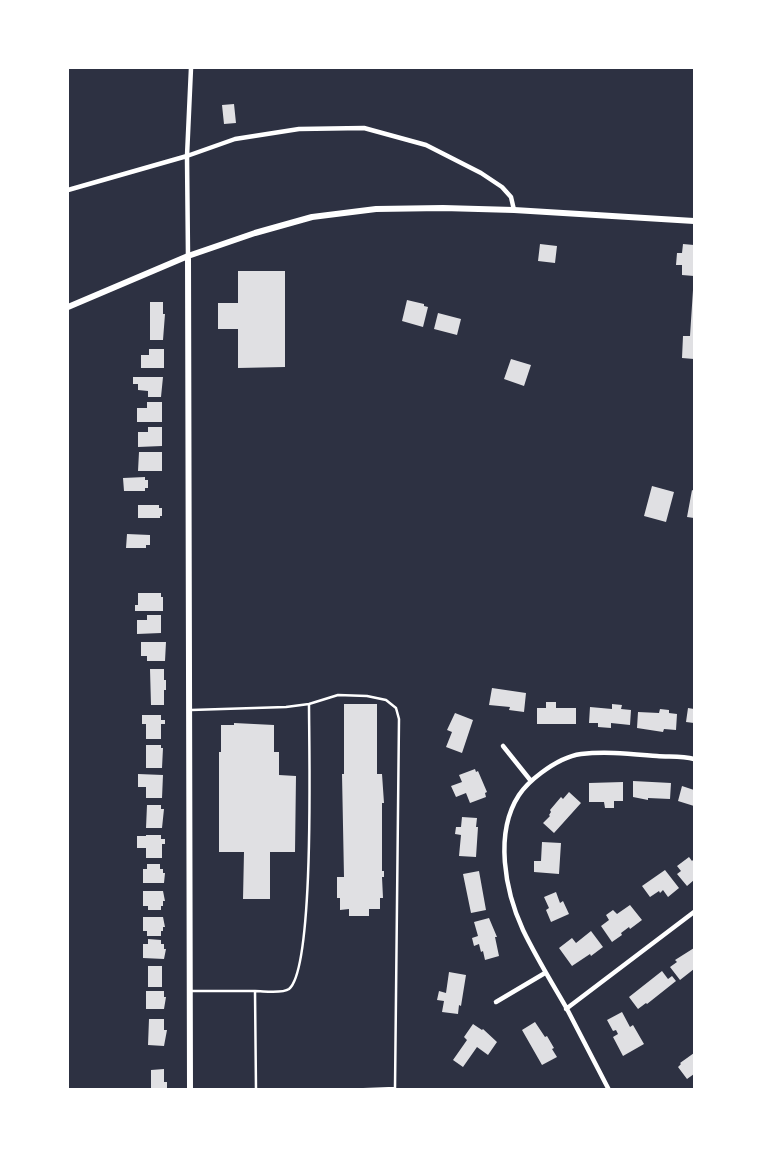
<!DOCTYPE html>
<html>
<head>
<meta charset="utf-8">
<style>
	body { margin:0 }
	#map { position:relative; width:762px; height:1157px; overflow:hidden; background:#2d3142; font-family:"Playfair Display",serif }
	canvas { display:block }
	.frame { position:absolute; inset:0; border:69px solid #fff; pointer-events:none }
</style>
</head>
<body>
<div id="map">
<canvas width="762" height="1157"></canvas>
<div class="frame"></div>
</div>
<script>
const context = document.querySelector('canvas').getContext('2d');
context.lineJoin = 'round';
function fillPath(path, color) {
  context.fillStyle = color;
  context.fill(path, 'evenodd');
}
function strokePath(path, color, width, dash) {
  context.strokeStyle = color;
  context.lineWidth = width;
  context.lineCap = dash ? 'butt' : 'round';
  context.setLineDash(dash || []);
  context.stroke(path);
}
fillPath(new Path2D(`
	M234,104L236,123L224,124L222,105Z
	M540,244L557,246L555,263L538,261Z
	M683,244L694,245V276L682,275V265H676L677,253H682Z
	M238,271H285V367L238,368V329H218V303H238Z
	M693,290H694V359L682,358L683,336H690Z
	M407,300L424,304V306L428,307L423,327L402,321Z
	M150,302H163V314H165L163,340H150Z
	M438,313L461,319L457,335L434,329Z
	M149,349H164V368H141V355H149Z
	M511,359L531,365L524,386L504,379Z
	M133,377H163L161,397H148V391L138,390V384H133Z
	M147,402H162V422H137V408H147Z
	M148,427H162V446L138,447V432H148Z
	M139,452H162V471H138Z
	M145,477V480H148V488H145V491H124L123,478Z
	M652,486L674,492L666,522L644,516Z
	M692,490L694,491V518L687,517Z
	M138,505H159V508H162V516H160V518H138Z
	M127,534L150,535V545H146V548H126Z
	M138,593H161V597H163V611H135V605H138Z
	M147,615H161V633L137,634V620H147Z
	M141,642H166L165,661H147V656H141Z
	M150,669H164V680H166V690H164V705H151Z
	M492,688L526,693L524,712L509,710L510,707L489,705Z
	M546,702H556V708H576V724H537V708H546Z
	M344,704H377V774H382L384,803H382V871H384V877H382L383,898H380V909H369V916H349V909L340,910V898H337V877H344L342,774H344Z
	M612,704L622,705L621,709L631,710L630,725L611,723V728L598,727V723H589L590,707L612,709Z
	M688,708L694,709V723L686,722Z
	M660,709L669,710V713L677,714L676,730L664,729L663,732L637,728L638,712L659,713Z
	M455,713L473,720L462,753L446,747L452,732L447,730Z
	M142,715H161V720H165V724H161V739H146V724H142Z
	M234,723L274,725V752H279V775L296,776L295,852H270V899H243L244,852H219V752H221V725H234Z
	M146,745H161V748H163L162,768H146Z
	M475,769L476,772L478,771L487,792L485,793L486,797L470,803L466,793L456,797L451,786L462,782L459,775Z
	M138,774L163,775L162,798H146V787H138Z
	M633,781L671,783L670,799L648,798V800L633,797Z
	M623,782V801H614V808H605L604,802H589V783Z
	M682,786L694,790V806L678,801Z
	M569,792L581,803L554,833L543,823L550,816L549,815L551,812L550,810L561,797L563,799Z
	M147,805H161V809H164L162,828H146Z
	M462,817L477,818L476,827H478L476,857L459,856L461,835L455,834L456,827H461Z
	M146,835H161V839H165V844H162V858H146V848H137V836H146Z
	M542,842L561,843L559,874L534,872V861H541Z
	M689,857L692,861L694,859V880L687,886L677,874L681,871L677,866Z
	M147,864H160V869H163V873H165L164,883H143V869H147Z
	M665,870L679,888L668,897L663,890L660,893L659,891L650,897L642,886Z
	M479,871L486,910L471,913L463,874Z
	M143,891H163L165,901H163V906H161V910H148V906H143Z
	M556,892L560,903L563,901L569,914L551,922L546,910L549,908L544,897Z
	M630,905L642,920L630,929L629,927L621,933L622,935L612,942L601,926L609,920L606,915L613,910L617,914Z
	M143,917H163L165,927H163V931H161V936H147V931H143Z
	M489,918L497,937H495L499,956L485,960L483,951L481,952L479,944L474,946L472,938L478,936L474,922Z
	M591,931L603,947L591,956L590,954L572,966L559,948L572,938L576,943Z
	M148,939L161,940V944H164V949H166L164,959L143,958V944H148Z
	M694,948V969L680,980L670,967L677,962L675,960Z
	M148,966H162V987H148Z
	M662,971L668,979L672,976L676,981L647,1004L646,1003L638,1009L629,997Z
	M449,972L466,975L461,1006L459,1005L458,1014L442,1012L444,1001L437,1000L439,991L446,993Z
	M146,991H164V997H166L164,1009H146Z
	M622,1012L630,1027L633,1025L644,1044L623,1056L613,1037L618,1034L616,1030L613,1031L607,1020Z
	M149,1019H164V1030H167L164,1046L148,1045Z
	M535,1022L545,1037L547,1036L554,1048L552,1049L557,1057L542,1065L522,1030Z
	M473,1024L482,1030L483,1029L497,1042L488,1055L477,1047L463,1067L453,1060L467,1040L464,1037Z
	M694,1053V1074L687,1079L678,1067L681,1064L680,1063Z
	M164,1069V1082H167V1090H151V1070Z`), '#e0e0e3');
strokePath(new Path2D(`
	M191,710L286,707L309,704L338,695L367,696L386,700L396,708L399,719L395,1088L344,1090
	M191,991H255L256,1090
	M255,991C264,991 282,994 289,989C315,968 309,746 309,704`), '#fff', 2.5);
strokePath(new Path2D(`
	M68,190L187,156L235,139L299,129L364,128L426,145L481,173L502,187L511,197L514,210
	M188,256L187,156L191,68
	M503,746L531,781
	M496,1002L545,973
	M566,1009L694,912
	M609,1090C595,1063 581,1036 567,1009C552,983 536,957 523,930C505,891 494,833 519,795C525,786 533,779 541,773C553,764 566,756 581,754C606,751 632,754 657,756C669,757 682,756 694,759`), '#fff', 4.5);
strokePath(new Path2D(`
	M188,256L190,1090
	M68,307L188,256L255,233L312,217L376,209L443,208L514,210L694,221`), '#fff', 6);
</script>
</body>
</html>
